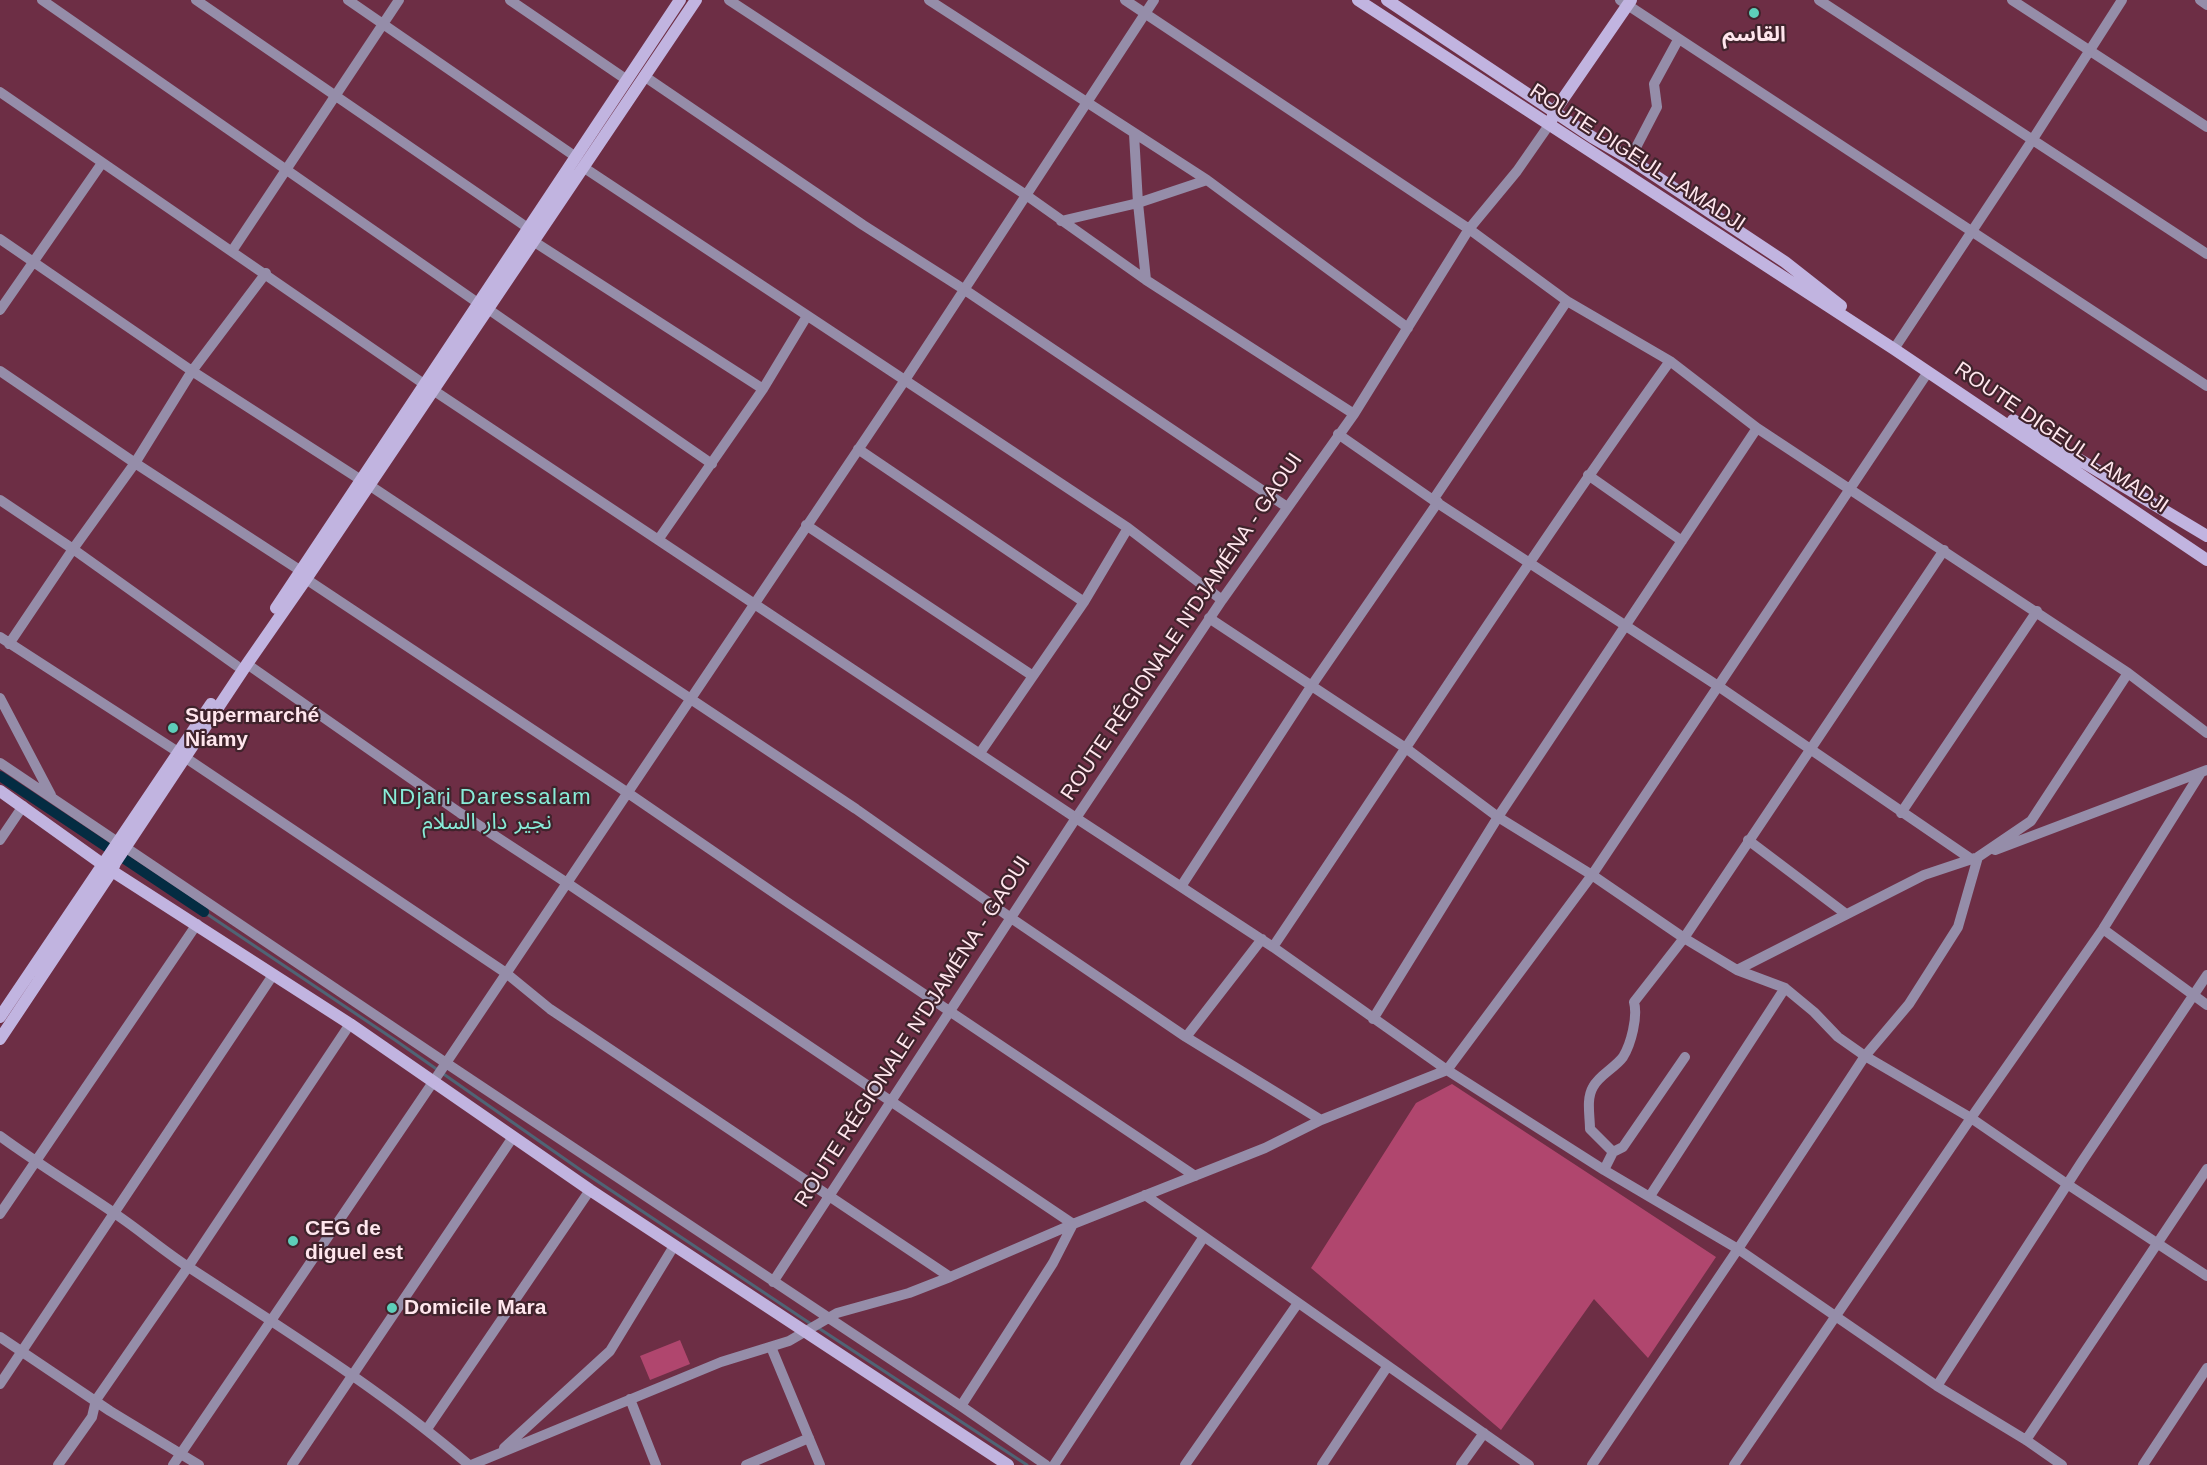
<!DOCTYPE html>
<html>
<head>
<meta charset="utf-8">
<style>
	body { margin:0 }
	canvas { display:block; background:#6d2e45 }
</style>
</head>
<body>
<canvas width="2207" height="1465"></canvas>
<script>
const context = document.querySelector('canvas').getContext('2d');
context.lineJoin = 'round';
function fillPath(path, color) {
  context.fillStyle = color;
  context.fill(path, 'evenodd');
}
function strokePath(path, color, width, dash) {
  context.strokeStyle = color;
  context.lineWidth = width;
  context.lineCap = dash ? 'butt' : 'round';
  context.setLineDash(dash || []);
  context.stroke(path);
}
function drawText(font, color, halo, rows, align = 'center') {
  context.font = font + ' Helvetica,"Noto Sans Arabic",sans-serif';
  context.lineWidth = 4.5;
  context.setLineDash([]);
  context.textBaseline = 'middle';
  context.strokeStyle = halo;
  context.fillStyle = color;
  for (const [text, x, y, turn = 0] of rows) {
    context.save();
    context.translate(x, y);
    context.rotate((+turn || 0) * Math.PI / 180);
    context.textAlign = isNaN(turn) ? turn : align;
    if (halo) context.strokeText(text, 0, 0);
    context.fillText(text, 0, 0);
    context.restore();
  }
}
fillPath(new Path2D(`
	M1452,1084L1716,1257L1648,1358L1594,1299L1501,1430L1311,1268L1416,1103Z
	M680,1340L690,1364L650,1380L640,1356Z`), '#b0466e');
strokePath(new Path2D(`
	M204,912L395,1040L582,1171L811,1324
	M817,1327L1027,1465`), '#4f6475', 3);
strokePath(new Path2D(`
	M0,776L204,912`), '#042c42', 10);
strokePath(new Path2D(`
	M42,0L478,303
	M196,0L528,228
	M348,0L576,157
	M510,0L627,80
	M729,0L1026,195L1146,280L1354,414
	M929,0L1207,180L1408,328
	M1125,0L1469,229L1567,301L1670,361L1757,428L2128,673L2207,733
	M1620,0L2207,386
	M1819,0L2207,254
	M2012,0L2207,127
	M2200,0L2207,5
	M644,76L863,225L965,290L1287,507
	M0,92L424,384
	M1134,134L1138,203L1146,280
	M1630,159L1657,107L1654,84L1678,40
	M583,167L1128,528
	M1061,221L1138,203L1207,180
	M0,239L192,371L361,480
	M533,241L763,389
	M232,251L399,0
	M488,309L712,464
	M0,310L102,163
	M1894,349L2033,139L2122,0
	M0,371L135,463L301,571
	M433,390L1076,818L1273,947L1447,1070L1604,1170L1738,1249L1937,1386L2026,1440L2062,1465
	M1338,434L1433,500L1718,686L1971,859
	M858,449L1084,602
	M1588,475L1682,541
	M369,485L856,809L1011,918L1186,1037L1321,1120
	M0,500L73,549L237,666
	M1433,500L1567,301
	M806,525L1033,676
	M658,540L763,389L807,316
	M306,579L628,793L790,904L1195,1176
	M1209,618L1407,749L1498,817L1592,875L1684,938L1737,970L1785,988L1814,1012L1838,1037L1865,1056L1971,1118L2067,1184L2207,1276
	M0,637L178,752
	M9,644L73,549L135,463L192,371L266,273
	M247,664L460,813L567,883L1073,1224L1053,1263L961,1406
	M0,698L51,795
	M980,753L1084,602L1128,528L1222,600
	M186,758L506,973L550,1009L950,1277
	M0,763L446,1063L961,1406L1046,1465
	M1901,813L2037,611
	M0,840L23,806
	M1748,840L1846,914
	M1995,850L2207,770
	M1182,885L1312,685L1438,502
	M2103,929L2207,1005
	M1273,947C1405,751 1532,553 1670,361
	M1737,970L1924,875L1975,858
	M1373,1019L1498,817L1757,428
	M1186,1037L1262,939
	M0,1136C38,1164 78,1188 117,1215C142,1232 165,1252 190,1268C285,1330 383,1391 469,1465
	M1613,1152L1590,1129C1590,1116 1586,1099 1593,1087C1599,1075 1615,1068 1623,1057C1631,1044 1638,1017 1634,1002L1684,938L1944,550
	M1604,1170L1613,1152L1623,1147L1685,1057
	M1145,1195L1529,1465
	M1650,1196L1785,988
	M0,1214L197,924
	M773,1282L1076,818L1222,600L1354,414L1469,229L1517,171L1549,125
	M0,1337L110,1411L199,1465
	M771,1347L820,1465
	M0,1384L273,975
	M1937,1386L2081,1163L2207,975
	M630,1399L656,1465
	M427,1429L590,1190
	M2026,1440L2207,1169
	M504,1448L610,1351L674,1246
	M58,1465L92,1417L96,1400L188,1267L350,1024
	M173,1465L446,1063L905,380L1154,0
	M292,1465L513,1137
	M471,1465L721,1362L789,1341L837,1313L909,1293L950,1277L1073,1224L1265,1148L1321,1120L1447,1070L1592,875L1928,372
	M746,1465L809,1438
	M1054,1465L1203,1238
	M1185,1465L1298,1303
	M1322,1465L1387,1367
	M1461,1465L1484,1433
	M1592,1465L1738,1249L1865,1056L1909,1004L1958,927L1978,857L2031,821L2128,673
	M1734,1465L1971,1118L2103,929L2200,774
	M2143,1465L2207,1368`), '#958da9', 10);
strokePath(new Path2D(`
	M1358,0L1894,349L2207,560
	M1387,0L1592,137L1630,159L1785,262L1841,306
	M1552,119L1554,112L1631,0
	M2013,420L2207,536
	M276,608L680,0
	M0,791L112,871L350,1024L590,1190L1008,1465
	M0,1017L211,704
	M0,1039L112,871L115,863L247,664L306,579L696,0`), '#c1b4e0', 12);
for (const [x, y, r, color] of [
	[1754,13,6,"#5dceb9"],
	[173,728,6,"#5dceb9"],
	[293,1241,6,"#5dceb9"],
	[392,1308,6,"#5dceb9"]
]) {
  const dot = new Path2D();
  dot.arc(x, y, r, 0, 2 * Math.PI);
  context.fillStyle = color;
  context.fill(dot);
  strokePath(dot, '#40232c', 2);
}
drawText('bold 21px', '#ffe6ed', '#40232c', [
	["القاسم",1754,35,"center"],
	["Supermarché",185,716],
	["Niamy",185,740],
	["CEG de",305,1229],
	["diguel est",305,1253],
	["Domicile Mara",404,1308]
], 'left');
drawText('21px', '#ffe6ed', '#40232c', [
	["ROUTE DIGEUL LAMADJI",1637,158,33],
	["ROUTE DIGEUL LAMADJI",2061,438,34],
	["ROUTE RÉGIONALE N'DJAMÉNA - GAOUI",1182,627,-56],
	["ROUTE RÉGIONALE N'DJAMÉNA - GAOUI",913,1032,-57]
]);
context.letterSpacing = '1.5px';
drawText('22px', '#88edd9', '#40232c', [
	["NDjari Daressalam",487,798],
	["نجير دار السلام",487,823]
]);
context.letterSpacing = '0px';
</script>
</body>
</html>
